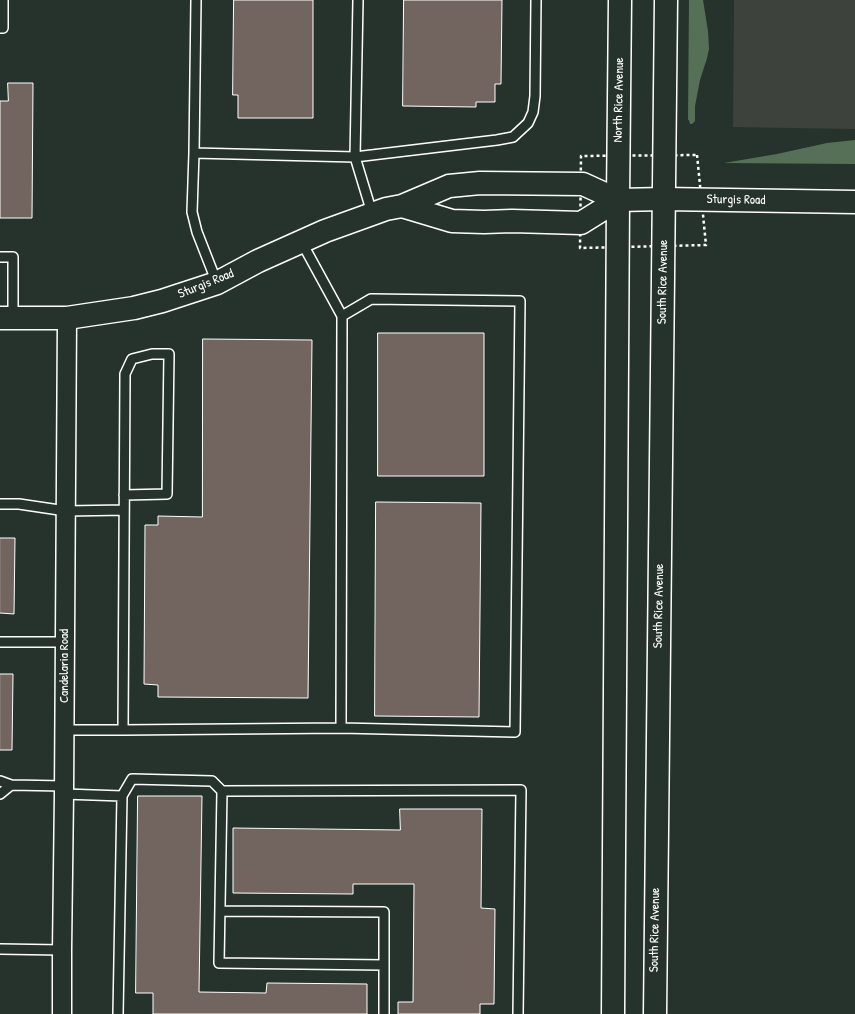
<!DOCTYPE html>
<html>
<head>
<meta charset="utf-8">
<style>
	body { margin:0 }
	canvas { display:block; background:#26332d }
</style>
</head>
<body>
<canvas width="855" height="1014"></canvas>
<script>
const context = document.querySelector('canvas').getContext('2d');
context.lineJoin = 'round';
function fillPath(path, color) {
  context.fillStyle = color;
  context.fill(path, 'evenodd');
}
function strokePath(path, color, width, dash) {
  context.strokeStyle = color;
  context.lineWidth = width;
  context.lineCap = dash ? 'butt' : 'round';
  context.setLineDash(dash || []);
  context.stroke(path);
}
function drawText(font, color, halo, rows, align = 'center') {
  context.font = font + ' "Patrick Hand",sans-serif';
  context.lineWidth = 3;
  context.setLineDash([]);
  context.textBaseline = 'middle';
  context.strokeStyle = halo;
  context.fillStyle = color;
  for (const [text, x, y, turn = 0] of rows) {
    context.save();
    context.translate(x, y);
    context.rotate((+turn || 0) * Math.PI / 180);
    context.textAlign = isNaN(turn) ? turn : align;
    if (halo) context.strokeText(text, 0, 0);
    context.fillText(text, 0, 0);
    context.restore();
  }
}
fillPath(new Path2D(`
	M734,0H855V129L733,127Z`), '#3d423c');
fillPath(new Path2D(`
	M689,0H703L708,31L709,49L707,58L700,80L695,106V121L692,124H690L689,120H688Z
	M855,140V164L724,163L777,154L827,143Z`), '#567057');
const building = new Path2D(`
	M234,0H313V118H238V95H233Z
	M404,0H502L501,84H495V102H476V107L403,106Z
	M8,83H33L32,218H0V101H8Z
	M378,333H484V476H378Z
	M203,339L312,340L308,698L158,697V685L144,684L145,525H158V516L202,517Z
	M376,502L481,503L479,717L375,716Z
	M0,538H15L14,614L0,613Z
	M0,674H13L12,750H0Z
	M138,796H202L199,992L266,993L267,983L367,984V1014H153V993H136Z
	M400,809H482L481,908L495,909L494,1004H480V1014H398V1002H413L414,884H353V894L233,893V828L400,830Z`);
fillPath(building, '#72655f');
strokePath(building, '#fff', 1);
const service = new Path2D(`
	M0,28H3V0
	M194,153L196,0
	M372,213L355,157L497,140L513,137L528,123L533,112L535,96L536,0
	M0,257H13V319
	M217,283L197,232L192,212L194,153L355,157L358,0
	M0,504H19L66,511L124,510
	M0,642H65
	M341,728L515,732L520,301L371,299L342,316
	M65,730H123L125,374L132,359L152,354H169L167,494L124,495
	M123,730L341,728L342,316L301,241
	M0,781L11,785L64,786
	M222,791L219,963L384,965V1014
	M0,794L11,785
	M64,794L122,796
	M220,911L384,912V965
	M0,949L62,950
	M118,1014L122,796L132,779L212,781L222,791L521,790L518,1014`);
const minor = new Path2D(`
	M62,1014V950L64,794L67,318`);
const tertiary = new Path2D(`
	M402,206L452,221L484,222L512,221L581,223L618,200
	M0,318H67L134,308L162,301L217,283L258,261L325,231L386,209L402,206L449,186L480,183L583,184L618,200L664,199L855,202`);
const trunk = new Path2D(`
	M613,1014L618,200L620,0
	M655,1014L666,0`);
strokePath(service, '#fff', 12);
strokePath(minor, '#fff', 21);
strokePath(tertiary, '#fff', 25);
strokePath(trunk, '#fff', 25);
strokePath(new Path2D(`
	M697,155L706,245L580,248L581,156Z`), '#fff', 2.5, [3, 3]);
strokePath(service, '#26332d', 9);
strokePath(minor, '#26332d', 18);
strokePath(tertiary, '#26332d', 22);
strokePath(trunk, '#26332d', 22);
drawText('13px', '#fff', '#26332d', [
	["North Rice Avenue",619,100,-89],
	["Sturgis Road",736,200,1],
	["South Rice Avenue",663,282,-89],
	["Sturgis Road",206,284,-22],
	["South Rice Avenue",659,606,-89],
	["Candelaria Road",65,666,-90],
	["South Rice Avenue",655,930,-89]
]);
</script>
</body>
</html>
